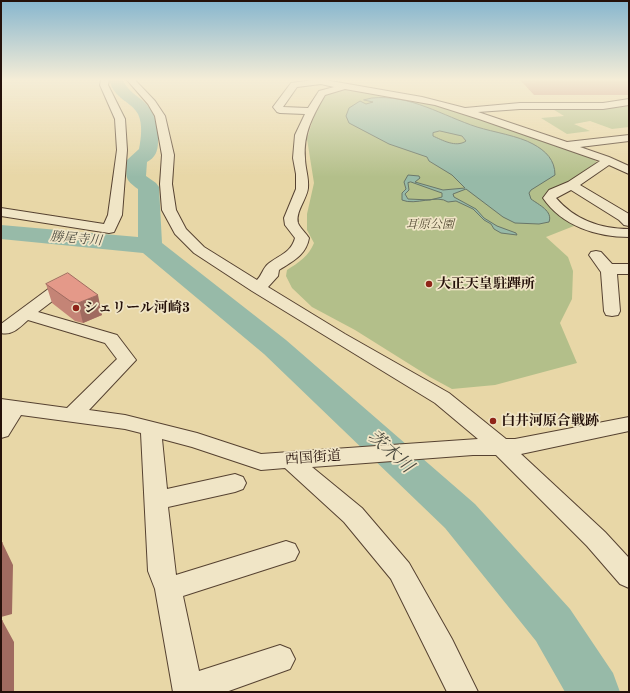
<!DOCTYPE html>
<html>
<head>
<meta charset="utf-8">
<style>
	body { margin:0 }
	#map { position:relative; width:630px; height:693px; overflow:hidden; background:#e8d7a7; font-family:"Old Standard TT",serif }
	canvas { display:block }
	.frame { position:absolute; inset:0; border:2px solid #25110a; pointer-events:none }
</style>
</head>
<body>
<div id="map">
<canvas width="630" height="693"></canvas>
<div class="frame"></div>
</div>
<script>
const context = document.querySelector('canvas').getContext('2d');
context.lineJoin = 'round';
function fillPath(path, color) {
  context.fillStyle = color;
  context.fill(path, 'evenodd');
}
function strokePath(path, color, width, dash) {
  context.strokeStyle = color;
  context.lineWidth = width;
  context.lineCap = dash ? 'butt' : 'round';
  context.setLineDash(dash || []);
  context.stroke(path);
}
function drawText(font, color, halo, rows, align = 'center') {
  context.font = font + ' "Old Standard TT","Noto Serif JP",serif';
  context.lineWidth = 3.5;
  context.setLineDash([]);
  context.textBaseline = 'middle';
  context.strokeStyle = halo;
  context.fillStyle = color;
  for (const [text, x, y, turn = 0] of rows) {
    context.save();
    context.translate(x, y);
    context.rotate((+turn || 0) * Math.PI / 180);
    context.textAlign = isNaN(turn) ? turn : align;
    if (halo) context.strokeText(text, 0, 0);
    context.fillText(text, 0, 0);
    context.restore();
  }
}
fillPath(new Path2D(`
	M346,89L444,107L590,157L600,164L549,193L579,224L546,237L568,257L573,271L572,299L560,323L577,363L495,385L452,389L430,377L355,330L312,307L292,288L286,276L287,270C298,263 309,256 314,243L307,230V214L314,183L307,139L315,112L324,94Z
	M629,106V127L612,129L590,121L574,124L590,131L567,134L541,118L564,116L551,108H612Z`), '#b3bf8a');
const water = new Path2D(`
	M372,98C410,94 443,116 477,127C493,132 519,136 533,144C546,151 555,160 555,175L531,190L529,193L531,199C539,205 553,211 549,222L539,224L515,223L503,217L466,189L453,194L454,197L476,209L484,218L497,226L516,233L517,235L501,233L494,229L491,224L484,220L473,209L456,201L448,202C437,194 415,206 402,200V193L406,189L404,182L408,175L419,176L420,178L415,182L443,190L465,188L452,175L429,161L427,157L389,144L349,123L346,116L349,108L360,101L366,104L373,102L364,100ZM440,131L462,136L466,141C456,148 442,140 433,136V133ZM411,182L439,192L442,193V197L430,200L408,199L405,194L409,190L408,183Z`);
fillPath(water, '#97baa8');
strokePath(water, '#697669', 1);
fillPath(new Path2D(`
	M109,80H123C127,89 134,94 142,100C155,111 159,125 158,142C158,151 155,158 147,162L146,176L156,183L159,187L162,243L286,340L475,504L570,609L613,673L620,692H565L536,641L445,528L264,354L143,253L1,239V225L138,237V189C124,179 126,177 127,160L139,149C141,139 143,124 138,114C131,101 115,100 109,80Z`), '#97baa8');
const street = new Path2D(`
	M101,80H109L108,85L125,119L127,150L122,215L114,232L109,233L1,216V208L104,224L108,215L117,150L115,119L100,85Z
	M127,80H135L155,101L165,116L174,155L172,184L176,210L186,229L204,247L257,280C262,275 263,268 268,264C279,255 291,253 295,238L285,225L284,218L296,189V174L293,158L295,135L305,114L280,113L277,112L273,107L291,83L313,80H325L422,97L465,108L520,103H603L629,99V105L603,109H520L478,112L567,142L629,135V141L580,147L609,157L629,166V174L609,165L580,185L629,214V226L624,225L619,220L571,190L556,198C575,220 601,229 629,229V237C597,237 562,226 543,198L549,190L568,182L600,161L479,119L435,105L345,89L325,95C313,115 303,134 305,158C305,168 309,177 308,188C307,199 295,212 298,223C300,228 306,233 309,238C306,255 293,261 279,270L278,276L268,287L345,334L449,393L506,439H515L629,417V431L521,454L605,532L629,558V588L620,584L587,546L496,455H473L312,467L362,508L409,563L452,639L478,692H447L391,579L344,522L285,468L261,470L192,447L162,439L167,489L235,474L243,477L246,483L243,489L235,492L168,507L176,575L286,541L295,544L299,552L295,560L183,596L199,671L280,645L290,649L295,659L290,669L226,692H173L155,589L148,571L141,433L125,429L21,415L8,436L1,438V399L67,408L117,359L105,343L28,320C20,327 12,336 1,333V324L51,287L57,285L63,287L65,290L63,293L38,312L117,335L136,360L89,410L125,415L197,433L261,454L478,439L435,403L252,291L194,253L175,234L162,210L160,184L162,155L155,116L148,104ZM321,84L334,87L319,91L308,108L283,107L297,87Z
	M596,251L601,252L612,264H629V274H617L620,311L618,315L612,316L606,315L604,311L601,272L589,255L591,252Z`);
strokePath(street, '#564231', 2);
fillPath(street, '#f0e5c6');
fillPath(new Path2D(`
	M520,80H629V95H534Z
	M46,284L102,315L83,323L75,321L52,303Z`), '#c48476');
fillPath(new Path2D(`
	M98,295L102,315L83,323L78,303Z
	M2,542L13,565L12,614L1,617V585Z
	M2,620L14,642V692H1Z`), '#a06b60');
const building = new Path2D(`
	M534,80H629V82H536Z
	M68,273L98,295L78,303L70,301L46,284Z
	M1,542H2L1,585Z
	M1,620H2V684L1,685Z`);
fillPath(building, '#e49989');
strokePath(building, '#a06b60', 1);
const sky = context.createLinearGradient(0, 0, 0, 177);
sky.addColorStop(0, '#87b6ce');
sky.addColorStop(0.45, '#f5edd7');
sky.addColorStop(1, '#f5edd700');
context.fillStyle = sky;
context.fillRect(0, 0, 630, 177);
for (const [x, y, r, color] of [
	[429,284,4,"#8f2418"],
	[76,308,4,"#8f2418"],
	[493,421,4,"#8f2418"]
]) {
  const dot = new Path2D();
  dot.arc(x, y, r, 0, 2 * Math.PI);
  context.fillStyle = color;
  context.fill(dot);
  strokePath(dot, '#f0e5c6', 1.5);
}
drawText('italic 12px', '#574e37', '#f0e5c6', [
	["耳原公園",430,225]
]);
drawText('italic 13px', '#4d4c41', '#f0e5c6', [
	["勝尾寺川",76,239,5]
]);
drawText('bold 14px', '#25110a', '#f0e5c6', [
	["大正天皇駐蹕所",437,284],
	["シェリール河崎3",84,308],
	["白井河原合戦跡",501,421]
], 'left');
drawText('14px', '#25110a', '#f0e5c6', [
	["西国街道",313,458,-4]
]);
drawText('italic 18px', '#4d4c41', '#f0e5c6', [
	["茨木川",390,452,42]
]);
</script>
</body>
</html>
